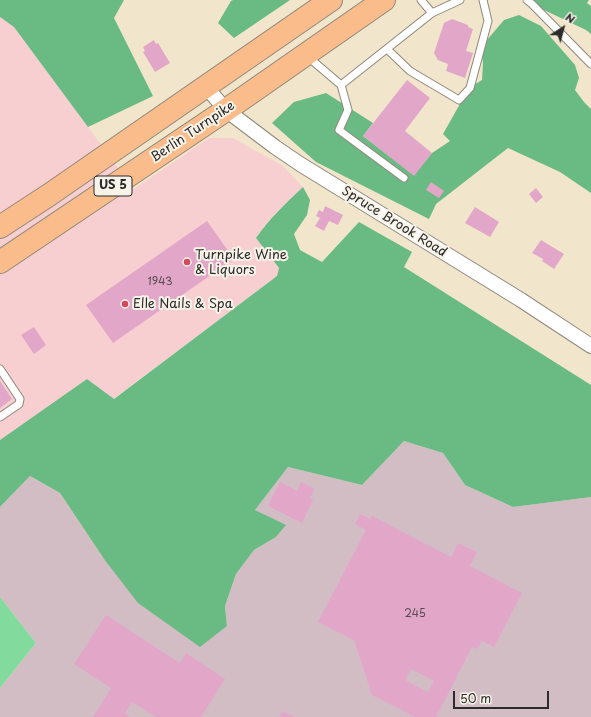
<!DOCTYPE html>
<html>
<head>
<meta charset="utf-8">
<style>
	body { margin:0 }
	#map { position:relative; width:591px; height:717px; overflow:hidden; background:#f1e6cc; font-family:"Playpen Sans",sans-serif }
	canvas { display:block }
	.north { position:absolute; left:543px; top:8px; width:40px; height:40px; -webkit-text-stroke:3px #f7f3e8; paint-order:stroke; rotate:36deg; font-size:11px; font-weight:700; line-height:16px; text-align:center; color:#2b2b2b }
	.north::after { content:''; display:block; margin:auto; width:14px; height:18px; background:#2b2b2b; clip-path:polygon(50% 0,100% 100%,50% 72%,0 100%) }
	.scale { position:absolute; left:453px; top:691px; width:96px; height:18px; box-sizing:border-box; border:2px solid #2b2b2b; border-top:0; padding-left:5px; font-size:12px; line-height:14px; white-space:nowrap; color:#2b2b2b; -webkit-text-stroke:3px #f7f3e8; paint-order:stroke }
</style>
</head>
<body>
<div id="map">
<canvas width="591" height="717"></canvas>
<div class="north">N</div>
<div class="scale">50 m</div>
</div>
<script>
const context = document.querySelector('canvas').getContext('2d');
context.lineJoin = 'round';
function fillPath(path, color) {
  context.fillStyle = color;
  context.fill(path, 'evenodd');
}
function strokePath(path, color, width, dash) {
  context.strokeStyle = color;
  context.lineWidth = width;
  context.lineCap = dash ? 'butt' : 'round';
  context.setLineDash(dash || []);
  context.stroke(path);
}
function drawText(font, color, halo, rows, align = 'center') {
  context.font = font + ' "Playpen Sans",sans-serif';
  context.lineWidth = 4;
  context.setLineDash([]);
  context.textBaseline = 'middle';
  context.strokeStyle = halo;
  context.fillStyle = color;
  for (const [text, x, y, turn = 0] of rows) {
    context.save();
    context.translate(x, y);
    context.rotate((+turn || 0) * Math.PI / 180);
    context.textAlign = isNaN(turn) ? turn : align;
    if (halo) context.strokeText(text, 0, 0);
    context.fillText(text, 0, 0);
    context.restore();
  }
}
fillPath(new Path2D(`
	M0,17L14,27L134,189L209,138H233L283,166L303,187L288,201L264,226L256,238L279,268L277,276L113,399L87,379L0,440Z`), '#f7cfd0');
fillPath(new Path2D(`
	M404,441L443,453L465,485L513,507L591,497V717H0V688L36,643L0,597V507L30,476L60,493L104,559L227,626L225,606L236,574L254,550L276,537L285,526L255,510L288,467L362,485Z`), '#d2bdc5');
fillPath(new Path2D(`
	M0,597L36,643L0,688Z`), '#83da9d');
fillPath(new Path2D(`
	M0,0H124L114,18L153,96L88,127L14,27L0,17Z
	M233,0H290L234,38L218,23L231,1Z
	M531,0H589L587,3L591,6V34L586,30L542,9Z
	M519,15L541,26L575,65L579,78L575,90L584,102L591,109V193L560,172L508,148L436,204L429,219L316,162L272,123L294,102L326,93L373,123L363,136L414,175L432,153L450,141L443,134L469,88L482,80L483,63L481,47L504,20Z
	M303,187L310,200L307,215L294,234L300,250L322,262L359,222L412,252L404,267L591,385V497L513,507L465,485L443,453L404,441L362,485L288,467L255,510L286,525L276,537L254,550L236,574L225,606L227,626L200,647L138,603L104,559L60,493L30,476L0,507V440L87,379L114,399L277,276L279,268L256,238C269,219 286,203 303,187Z`), '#6aba84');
fillPath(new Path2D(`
	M452,19L468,25V27L473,29L466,51L473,53L465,78L446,71L448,64L438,60L434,53L444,23Z
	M154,40L156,44L158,43L170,63L155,72L143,52L145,51L143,47Z
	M407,80L430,98L405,131L432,153L414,176L363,136Z
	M431,182L444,191L439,198L426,190Z
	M536,188L543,197L536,203L529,194Z
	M325,206L343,215L338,225L329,221L324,231L315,226L320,218L316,216L319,210L323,212Z
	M475,207L499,222L490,237L465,223Z
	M207,221L234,259L113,343L86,305Z
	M541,240L564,254L554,269L542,261L543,259L532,253Z
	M34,327L46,345L34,354L21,335Z
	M0,381L12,399L0,408Z
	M280,482L297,491L301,482L315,489L310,498L313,500L302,523L268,506Z
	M360,514L370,519L372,516L451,557L458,543L477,552L470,566L522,593L494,647L482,641L477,649L472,647L436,717H415L372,695L354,640L318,622L366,530L355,524ZM411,669L434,681L428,692L405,680Z
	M106,615L180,663L186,653L225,679L201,717H156L132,702L125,713L130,717H93L111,688L74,664Z
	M282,711L295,717H279Z`), '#e2a7c8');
const lane = new Path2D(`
	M527,0L532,4L591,64
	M432,13L460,0
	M387,49L410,71L459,100L470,88L488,21L483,0
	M307,56L341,85L432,13L421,0
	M341,85L348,110L339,130L404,178
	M0,369L20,399L19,404L0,417`);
const street = new Path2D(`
	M206,87L226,110L275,147L300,164L521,300L591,346`);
const highway = new Path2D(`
	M0,227L49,195L331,0
	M0,262L226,110L384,0`);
strokePath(lane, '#8e887c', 9);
strokePath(street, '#8e887c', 16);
strokePath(highway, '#8e887c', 24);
strokePath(lane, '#fff', 7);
strokePath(street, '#fff', 14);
strokePath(highway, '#fabc8b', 22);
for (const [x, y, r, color] of [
	[187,262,4,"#d1495b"],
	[125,304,4,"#d1495b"]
]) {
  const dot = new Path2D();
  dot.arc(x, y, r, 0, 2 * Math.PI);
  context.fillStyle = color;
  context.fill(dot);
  strokePath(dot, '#f7f3e8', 1.5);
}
drawText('11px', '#594a52', null, [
	["1943",160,282],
	["245",415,614]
]);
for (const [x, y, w] of [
	[113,186,38]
]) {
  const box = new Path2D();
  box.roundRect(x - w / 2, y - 10, w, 20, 3);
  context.fillStyle = '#f7f3e8';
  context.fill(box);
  strokePath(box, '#2b2b2b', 1);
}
drawText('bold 12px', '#2b2b2b', null, [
	["US 5",113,186]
]);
drawText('13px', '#2b2b2b', '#f7f3e8', [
	["Berlin Turnpike",193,132,-34],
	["Spruce Brook Road",394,222,32]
]);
drawText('13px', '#2b2b2b', '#f7f3e8', [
	["Turnpike Wine",195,255],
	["& Liquors",195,270],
	["Elle Nails & Spa",133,304]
], 'left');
</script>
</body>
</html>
